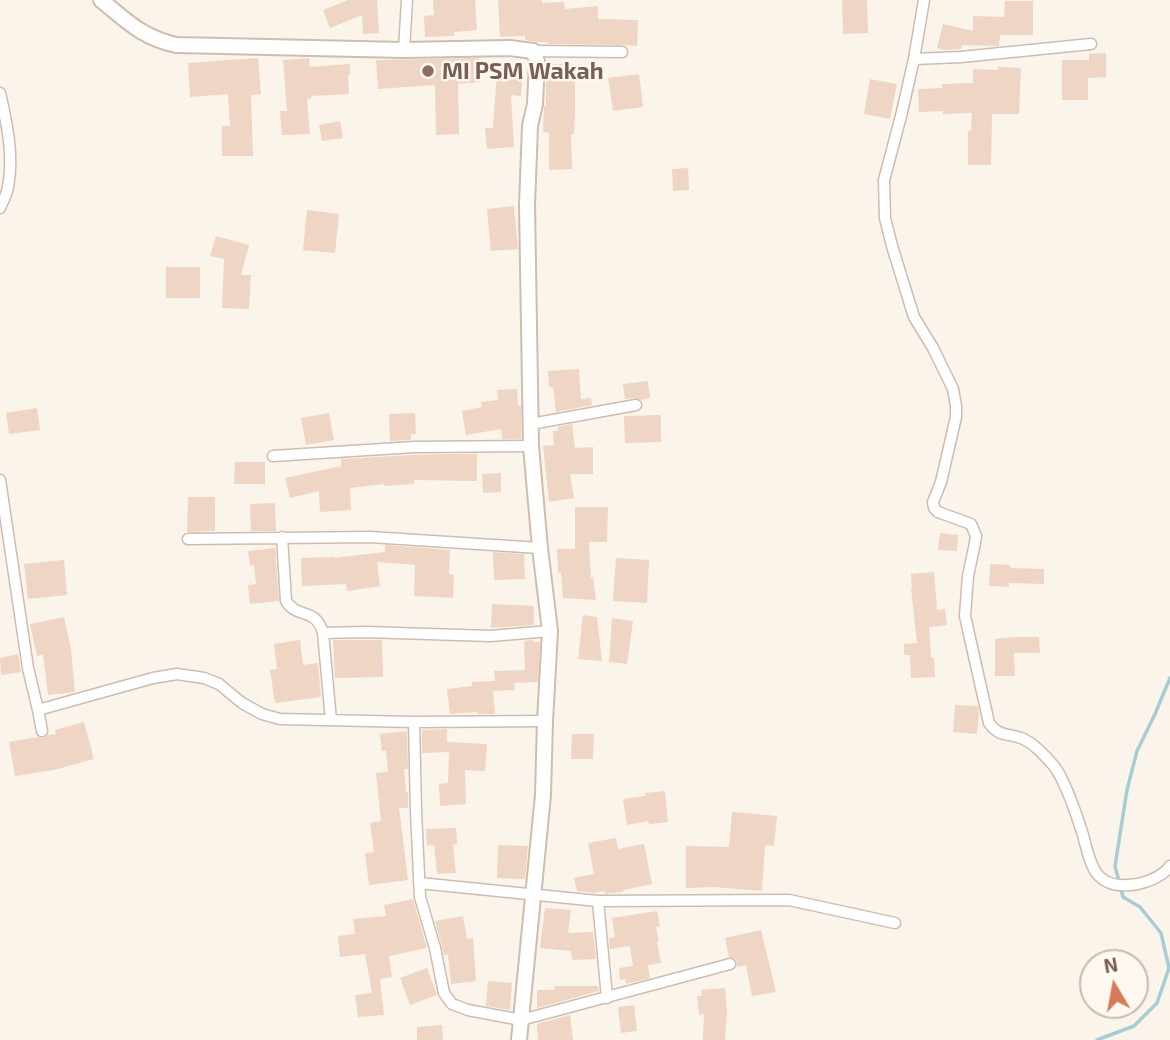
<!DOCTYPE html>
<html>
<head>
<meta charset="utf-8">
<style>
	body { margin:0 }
	#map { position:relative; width:1170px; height:1040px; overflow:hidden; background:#fbf4ea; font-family:"Exo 2",sans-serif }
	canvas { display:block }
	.north { position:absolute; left:1079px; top:949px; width:70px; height:70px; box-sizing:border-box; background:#fef8f0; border:2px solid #c6bab0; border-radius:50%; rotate:350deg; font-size:19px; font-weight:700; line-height:28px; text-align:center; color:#735c4f }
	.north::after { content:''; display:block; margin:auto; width:24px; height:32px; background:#d9785b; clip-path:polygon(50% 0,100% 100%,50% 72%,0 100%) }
</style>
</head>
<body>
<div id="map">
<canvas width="1170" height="1040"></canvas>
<div class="north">N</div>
</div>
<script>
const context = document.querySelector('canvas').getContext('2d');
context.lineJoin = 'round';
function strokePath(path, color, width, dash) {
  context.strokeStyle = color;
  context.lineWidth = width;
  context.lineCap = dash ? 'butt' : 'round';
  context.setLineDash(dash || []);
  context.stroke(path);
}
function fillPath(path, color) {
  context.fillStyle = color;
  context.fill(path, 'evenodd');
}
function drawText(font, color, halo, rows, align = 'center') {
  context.font = font + ' "Exo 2",sans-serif';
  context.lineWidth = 5;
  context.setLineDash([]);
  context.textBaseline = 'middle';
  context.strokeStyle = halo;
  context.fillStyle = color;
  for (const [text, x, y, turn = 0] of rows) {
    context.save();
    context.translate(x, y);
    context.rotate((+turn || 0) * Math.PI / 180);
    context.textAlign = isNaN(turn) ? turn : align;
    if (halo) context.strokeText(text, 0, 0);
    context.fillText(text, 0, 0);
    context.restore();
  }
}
strokePath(new Path2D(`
	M1097,1040L1134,1026L1157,1003L1169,968L1161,933L1140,907L1123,897L1115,866L1127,790L1137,751L1155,714L1170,678`), '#a7cdd4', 3.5);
fillPath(new Path2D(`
	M348,0H377L379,33L363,34L362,15L330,28L323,10Z
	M433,0H475L477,30L454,32V36L425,37L424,16L434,15Z
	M498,0H542V3L564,2L565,9L598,6V19L638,20L637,46L622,45L548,44V42H537L525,40V36L500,37Z
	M842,0H867L868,33L843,34Z
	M1005,1H1033V35H1000L999,46L962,45L961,49L944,50L937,48L943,24L973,31V16L1004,17Z
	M1106,53V77L1088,78V100H1062V60H1089V54Z
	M258,58L261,94L251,95L253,156H222V126H230L228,94L190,97L188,63Z
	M309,58L310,67L350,64V75H348L349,94L311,96L312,98L307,99L310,134L282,135L280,111H287L283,60Z
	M479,58L481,82L458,84L459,134L436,135L435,85L378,89L376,60Z
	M546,64H575V112L574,134H571L572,169L549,170V133L543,132L544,106H546Z
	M998,67L1021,68L1019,114H992L991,165H968V131H971L972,113L943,114V111L919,112L918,89L942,88V84L973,83V69L998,70Z
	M497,72L523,74L521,96L511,95L514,147L487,149L485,128H493Z
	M639,74L643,107L613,111L608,78Z
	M870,79L897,84L890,119L864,114Z
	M340,121L343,138L322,141L319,125Z
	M688,168L689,190L673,191L672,169Z
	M514,206L518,249L491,251L487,209Z
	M307,210L339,214L335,253L303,250Z
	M216,236L249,245L241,275H251L249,309L222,308L224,259L210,256Z
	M166,267H200V298H166Z
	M579,369L581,399L591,398L592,405L556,412L553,387H549L548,371Z
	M648,381L650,398L641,400L635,398L625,399L623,384Z
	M517,389L518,406H521V439H502L501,429L466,435L462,411L482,407L481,402L498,400L497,390Z
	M37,408L40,430L9,434L6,413Z
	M329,413L334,440L306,445L301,418Z
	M415,413L416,434H411V440L390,441L389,414Z
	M661,415V442L625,443L624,416Z
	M572,424L575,448L593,447V474H570L574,498L549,502L543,446L554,445L553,431H558V427Z
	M449,454H477V481L414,480V484L384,486V484L350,488L351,510L320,512L319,491L290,498L285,478L341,466V459L412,455Z
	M235,462H265V484H234Z
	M501,473V492L483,493L482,474Z
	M188,497H215V531L187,532Z
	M275,503L276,531H251L250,504Z
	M575,507H608L607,542H589L591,578L593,577L596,600L563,598L561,573H558L557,549H575Z
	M940,533L958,535L957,551L938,550Z
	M385,545L450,550L449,574L454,575L453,598L414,596L415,565L377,562L380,586L347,591L346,584L302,586L301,558L334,557V558L385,552Z
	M275,548L279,601L250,604L248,585L256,584L254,565L250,566L248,551Z
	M493,552L524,554L525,579L494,580Z
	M616,558L649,560L647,603L613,601Z
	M64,560L67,595L28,599L24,564Z
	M990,564L1010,565V568L1044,569V584L1009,583V587L989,586Z
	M934,572L937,610L945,609L947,625L929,627L931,658H934L935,677L911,678L910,655H904V644L917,643L911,588H912L911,574Z
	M492,604L534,606V625L491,628Z
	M583,615L597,617L602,661L578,659Z
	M64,617L71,649L75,692L48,695L43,654L37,656L30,624Z
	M612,618L633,621L627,664L609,662Z
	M1017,637H1039L1040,653H1014L1015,676H995V639Z
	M300,640L303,665L318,663L321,697L275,703L270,670L277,669L274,644Z
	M333,640H382L383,677L335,678Z
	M533,640V642H540L538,682L514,683L515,690L493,691L495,714H477V712L450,714L447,689L472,686V682L495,681L494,671L525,670L524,641Z
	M18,654L21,672L1,675L0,658Z
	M955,705L978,706L979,714L977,734L953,732Z
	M84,722L94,759L54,770L15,776L9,742L38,737L44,738L48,735L56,734L55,730Z
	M447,729V742L487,744L485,771L465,770L466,804L440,806L439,784L448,783L449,752L422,753V730Z
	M407,731L408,769H404L406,792H408V808H399L408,880L369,885L365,853L374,852L370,823L381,821L376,773L388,772L386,751H382L380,734Z
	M572,734H594L593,759H571Z
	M665,791L668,822L649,824L648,821L627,825L623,799L646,796L645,793Z
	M732,812L777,816L774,846L765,845L762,891L714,887L686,888V846L729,847Z
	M456,828L457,844L453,845L456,873L437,874L434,845L427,846L426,829Z
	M616,838L618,849L644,844L652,884L623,890V892L611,893L605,894L604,891L594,893L577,891L574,878L594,874L588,843Z
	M498,845L528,846L525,879L497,878Z
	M413,899L427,948L389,956L392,977L380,979L384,1015L358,1017L355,995L372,993L365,954L340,957L338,936L355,934L353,919L386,916L384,905Z
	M545,908L571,910L568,933L593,932L596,959L572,960L571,951L540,948Z
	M657,911L660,926L656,927L659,941H657L661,963L648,965L650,978L626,984L625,979L620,980L619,968L633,966L630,946L610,949L609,938L615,937L612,918Z
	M463,916L467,939L473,938L476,981L451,984L448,955H444L435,921Z
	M761,930L776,992L752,996L746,965L737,967L736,959L729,957L725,938Z
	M427,968L437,995L410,1005L400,978Z
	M488,981L512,983L510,1010L486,1006Z
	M555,986H598L599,991L537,1008V990H554Z
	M725,988L727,1012L725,1040H703L704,1014L699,1015L697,996H702L701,990Z
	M634,1005L637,1031L621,1033L618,1007Z
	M570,1015L573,1040H538L537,1024Z
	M442,1025L443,1040H417V1027Z`), '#eed5c4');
const street = new Path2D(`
	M924,0L914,59L901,116L884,180L885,218L892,246L914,317L933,348L953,389L956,406V417L941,482L933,502L934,508L938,512L971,524L976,536L975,543L968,576L965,616L989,723C999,737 1007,733 1021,738C1034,743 1045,756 1054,766C1066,782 1077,816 1083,835C1086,846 1090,866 1098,875C1109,887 1124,886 1138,884C1150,881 1163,876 1170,866
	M404,50L407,0
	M533,51L622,52
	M914,59L961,57L1091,44
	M0,93C7,123 14,157 8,187C7,194 3,201 0,208
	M531,424L636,405
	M273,456L414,447L531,446
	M0,480L28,668L38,710L42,731
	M282,537L286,601C298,620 315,606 323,633L331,720
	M188,539L370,537L540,548
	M323,633L366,632L490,636L550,631
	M38,710L153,678L177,674L204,678L219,684L242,703L262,714L280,719L414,722L545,721
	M414,722L416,811L420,897L435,948L444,993L452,1004L468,1010L521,1020L730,964
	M419,883L598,901L789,900L895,923
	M598,901L607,998`);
const secondary = new Path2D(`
	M101,0C127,21 141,37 176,45L404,50L510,48L533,51L537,61L535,104L530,126L527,205L531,446L540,548L550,631L545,721L543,795L519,1040`);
strokePath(street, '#ccbdb0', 13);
strokePath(secondary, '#cfbdae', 18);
strokePath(street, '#fff', 10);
strokePath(secondary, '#fff', 14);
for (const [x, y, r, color] of [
	[428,71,7,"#8d6e63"]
]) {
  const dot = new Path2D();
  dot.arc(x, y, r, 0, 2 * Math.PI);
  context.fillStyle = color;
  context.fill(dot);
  strokePath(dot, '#fef8f0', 2.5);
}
drawText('bold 23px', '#785e54', '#fef8f0', [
	["MI PSM Wakah",442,71]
], 'left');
</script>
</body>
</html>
